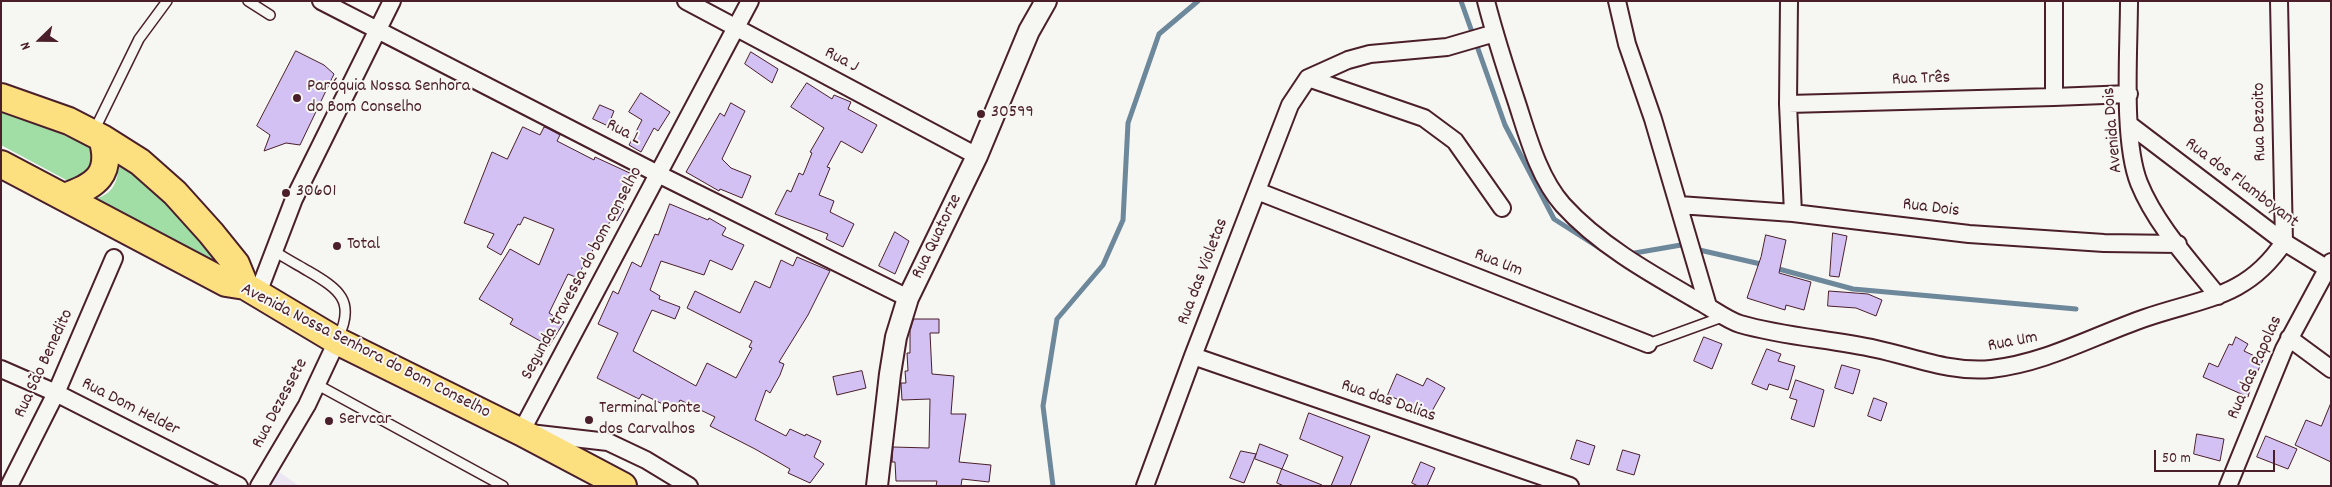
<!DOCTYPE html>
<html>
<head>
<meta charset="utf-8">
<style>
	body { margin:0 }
	#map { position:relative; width:2332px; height:487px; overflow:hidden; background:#f6f6f2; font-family:Dekko,sans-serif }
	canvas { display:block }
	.frame { position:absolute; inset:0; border:2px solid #4a1f2b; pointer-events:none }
	.north { position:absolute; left:15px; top:15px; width:50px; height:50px; -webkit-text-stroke:4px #f6f6f2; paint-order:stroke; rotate:248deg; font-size:14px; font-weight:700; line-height:20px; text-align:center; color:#4a1f2b }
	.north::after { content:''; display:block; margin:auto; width:18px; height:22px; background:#4a1f2b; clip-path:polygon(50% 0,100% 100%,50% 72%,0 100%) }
	.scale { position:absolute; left:2154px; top:450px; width:121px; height:22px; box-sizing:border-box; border:2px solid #4a1f2b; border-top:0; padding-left:6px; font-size:15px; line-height:18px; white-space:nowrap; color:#4a1f2b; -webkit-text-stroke:4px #f6f6f2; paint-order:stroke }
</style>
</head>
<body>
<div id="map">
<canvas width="2332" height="487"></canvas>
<div class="frame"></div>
<div class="north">N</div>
<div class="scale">50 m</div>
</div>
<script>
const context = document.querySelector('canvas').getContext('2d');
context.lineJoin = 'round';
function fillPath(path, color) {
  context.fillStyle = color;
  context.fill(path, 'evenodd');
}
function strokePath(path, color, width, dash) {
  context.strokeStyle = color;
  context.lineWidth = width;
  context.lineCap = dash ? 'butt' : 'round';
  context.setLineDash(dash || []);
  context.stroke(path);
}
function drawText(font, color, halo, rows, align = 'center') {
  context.font = font + ' Dekko,sans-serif';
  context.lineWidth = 4;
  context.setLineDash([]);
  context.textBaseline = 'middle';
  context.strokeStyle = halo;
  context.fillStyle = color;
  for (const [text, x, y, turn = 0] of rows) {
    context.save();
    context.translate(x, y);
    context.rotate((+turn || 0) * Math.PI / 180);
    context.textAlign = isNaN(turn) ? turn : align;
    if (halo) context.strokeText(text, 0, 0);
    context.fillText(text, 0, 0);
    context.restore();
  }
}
fillPath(new Path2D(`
	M275,469L299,486H266Z`), '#ebe6f2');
fillPath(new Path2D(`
	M1,109L89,146L93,150L96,170L70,182L1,145Z
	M119,154L235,274L87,202C92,199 101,198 106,194C119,186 119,167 119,154Z`), '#a1dea6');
strokePath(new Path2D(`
	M1461,1L1505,125L1554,219L1598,247
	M1695,249L1765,265
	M1629,254L1681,245L1687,247
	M1775,268L1853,289L2076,309
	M1053,486L1043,406L1057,319L1103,265L1123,220L1128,123L1159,34L1198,1`), '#6d889b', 5);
const building = new Path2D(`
	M296,51L324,65L334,74L300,145L286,143L264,151L270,135L257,126Z
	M751,52L778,69L772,83L745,64Z
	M807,83L832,99L834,95L851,102L848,109L877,125L862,153L841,141L827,167L830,168L819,195L834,201L830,212L854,224L843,247L826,239L828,234L775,214L787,190L791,192L799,173L803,175L812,153L810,152L824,128L791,107Z
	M641,93L670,112L658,131L654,128L641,152L629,145L642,120L629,112Z
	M731,103L745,111L722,159L731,168L751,176L742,198L720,189L719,191L686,172L720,113L724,116Z
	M600,105L614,111L608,126L593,119Z
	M523,127L540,135L544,127L547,128L560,135L557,141L594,160L595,157L634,175L619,206L624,209L617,221L612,217L602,238L599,237L589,258L587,256L578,278L568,274L549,313L564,322L549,346L510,324L513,319L479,299L510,249L539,265L554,229L524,217L520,225L518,224L501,255L487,247L494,234L464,223L492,152L507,159Z
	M670,204L708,220L709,218L726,228L722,235L744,245L732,270L710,260L704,275L661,261L650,290L660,296L659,299L680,307L675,319L652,310L633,351L696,386L707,363L736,378L752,348L749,347L752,341L687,308L695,291L740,313L755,281L770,288L781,260L793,266L797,257L830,271L808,315L779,362L784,364L780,375L770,393L766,390L755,420L786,436L790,429L805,436L806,434L821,441L814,457L824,464L810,483L788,473L790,469L755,449L710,426L715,417L680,400L675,410L642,394L639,399L597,378L618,333L598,324L613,291L618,294L632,262L641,267L655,234L658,235Z
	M895,232L909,241L895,274L879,266Z
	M1833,233L1847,236L1839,277L1830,276Z
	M1766,235L1786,240L1779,273L1811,282L1804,310L1786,305L1785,310L1747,298L1761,257Z
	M1829,291L1868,294L1882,300L1876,316L1856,308L1828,306Z
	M914,319H939V333H930L932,374L954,376L951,414H966L959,462L991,465L989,482L962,479L961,486H936L937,481H896L895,462H892L893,447L929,448L930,399L902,400L901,383H906L905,371H908L907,353H910V331Z
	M1704,337L1722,344L1712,369L1694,361Z
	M2236,337L2248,344L2244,351L2263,360L2252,383L2248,397L2203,377L2209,363L2218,367L2229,344L2232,345Z
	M1767,349L1781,354L1778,361L1795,366L1788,390L1769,384L1767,390L1752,384Z
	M1842,365L1860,370L1853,394L1835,388Z
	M862,371L866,388L837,395L833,377Z
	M1397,374L1423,386L1427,378L1445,388L1428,418L1411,409L1412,406L1388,395Z
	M1796,380L1824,390L1814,427L1791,419L1797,400L1790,398Z
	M1874,398L1887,403L1881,421L1868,416Z
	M2331,403V462L2295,445L2306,420L2321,426Z
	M1309,413L1370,436L1350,486H1331L1343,457L1300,439Z
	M2197,434L2224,439L2220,461L2194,454Z
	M2266,436L2297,449L2288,469L2257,457Z
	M1577,440L1595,446L1589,465L1571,459Z
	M1260,444L1288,455L1282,469L1255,459Z
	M1623,450L1640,455L1634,475L1617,470Z
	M1241,451L1256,454L1244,483L1230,478Z
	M1421,462L1435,468L1427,486H1418L1412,483Z
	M1282,469L1322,485L1321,486H1284L1277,483Z`);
fillPath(building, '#d2c1f2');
strokePath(building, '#4a1f2b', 1);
const service = new Path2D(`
	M248,1L270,15
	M94,131L139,39L167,1
	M274,251C285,258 296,264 308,271C339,289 356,301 338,338
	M1648,344L1725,316
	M316,384L503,486`);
const minor = new Path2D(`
	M321,1L658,174L908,298
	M686,1L977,156
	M1486,1C1495,36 1506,70 1517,103C1528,137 1539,178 1563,205C1600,246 1653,275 1700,302C1713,309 1727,320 1740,324C1785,337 1831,339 1876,349C1914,357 1951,373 1991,369C2046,363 2093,336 2145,318C2203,298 2247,298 2284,242L2279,1
	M1617,1L1627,44L1653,119L1708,306
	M1789,1L1788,104L1793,213
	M2054,1V97L2129,94
	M2129,1C2129,50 2122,140 2139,183C2156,225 2190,261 2218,296
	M1308,78L1424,118L1455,141L1502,208
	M1788,104L2054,97
	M2130,125L2284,242L2331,271
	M1257,191L1648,344
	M1679,205L1793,213L1969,234L2104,243L2178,244
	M258,293L294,199L392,1
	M2289,338L2331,369
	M1193,356L1570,486
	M1,369L56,393L239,486
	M9,486L56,393L114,258
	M259,486L307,405L337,341
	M689,486L646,460L608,442L521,432L750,1
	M1145,486L1193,356L1290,105L1308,78L1348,60L1370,54L1447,47L1495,33
	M2228,486L2284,349L2331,262`);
const tertiary = new Path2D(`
	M877,486L890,374L896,337L908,298L977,156L1029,31L1046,1`);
const primary = new Path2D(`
	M1,97L69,121L102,138L140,162L175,193L211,233L236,264L245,286
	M1,164L226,283L245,286L337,341L521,432L623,486
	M64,197C96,186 113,174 102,138`);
strokePath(service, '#4a1f2b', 12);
strokePath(minor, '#4a1f2b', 20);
strokePath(tertiary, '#4a1f2b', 24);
strokePath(primary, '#4a1f2b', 30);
strokePath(service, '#f6f6f2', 9);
strokePath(minor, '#f6f6f2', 16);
strokePath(tertiary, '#f6f6f2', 20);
strokePath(primary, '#fce080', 26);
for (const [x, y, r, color] of [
	[297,98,5,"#4a1f2b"],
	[981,114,5,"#4a1f2b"],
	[286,193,5,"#4a1f2b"],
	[337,246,5,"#4a1f2b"],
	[589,420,5,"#4a1f2b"],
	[329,421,5,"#4a1f2b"]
]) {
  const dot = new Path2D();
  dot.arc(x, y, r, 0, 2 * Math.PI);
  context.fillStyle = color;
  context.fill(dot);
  strokePath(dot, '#f6f6f2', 2);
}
drawText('18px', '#4a1f2b', '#f6f6f2', [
	["Rua J",841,61,28],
	["Rua Três",1921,80,-2],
	["Rua Dezoito",2261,122,-91],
	["Avenida Dois",2114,130,-95],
	["Rua L",623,133,27],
	["Rua dos Flamboyant",2241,184,37],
	["Rua Dois",1931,209,7],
	["Rua Quatorze",938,237,-64],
	["Rua Um",1498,264,21],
	["Rua das Violetas",1204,272,-69],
	["Segunda travessa do bom conselho",583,274,-62],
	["Rua Um",2013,343,-11],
	["Avenida Nossa Senhora do Bom Conselho",365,352,27],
	["Rua São Benedito",45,364,-65],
	["Rua das Papolas",2256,368,-66],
	["Rua das Dalias",1388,402,19],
	["Rua Dezessete",281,404,-62],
	["Rua Dom Helder",130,408,27]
]);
drawText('18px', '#4a1f2b', '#f6f6f2', [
	["Paróquia Nossa Senhora",307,88],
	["do Bom Conselho",307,109],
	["30599",991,114],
	["30601",296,193],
	["Total",347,246],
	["Terminal Ponte",599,410],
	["dos Carvalhos",599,431],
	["Servcar",339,421]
], 'left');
</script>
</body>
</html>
